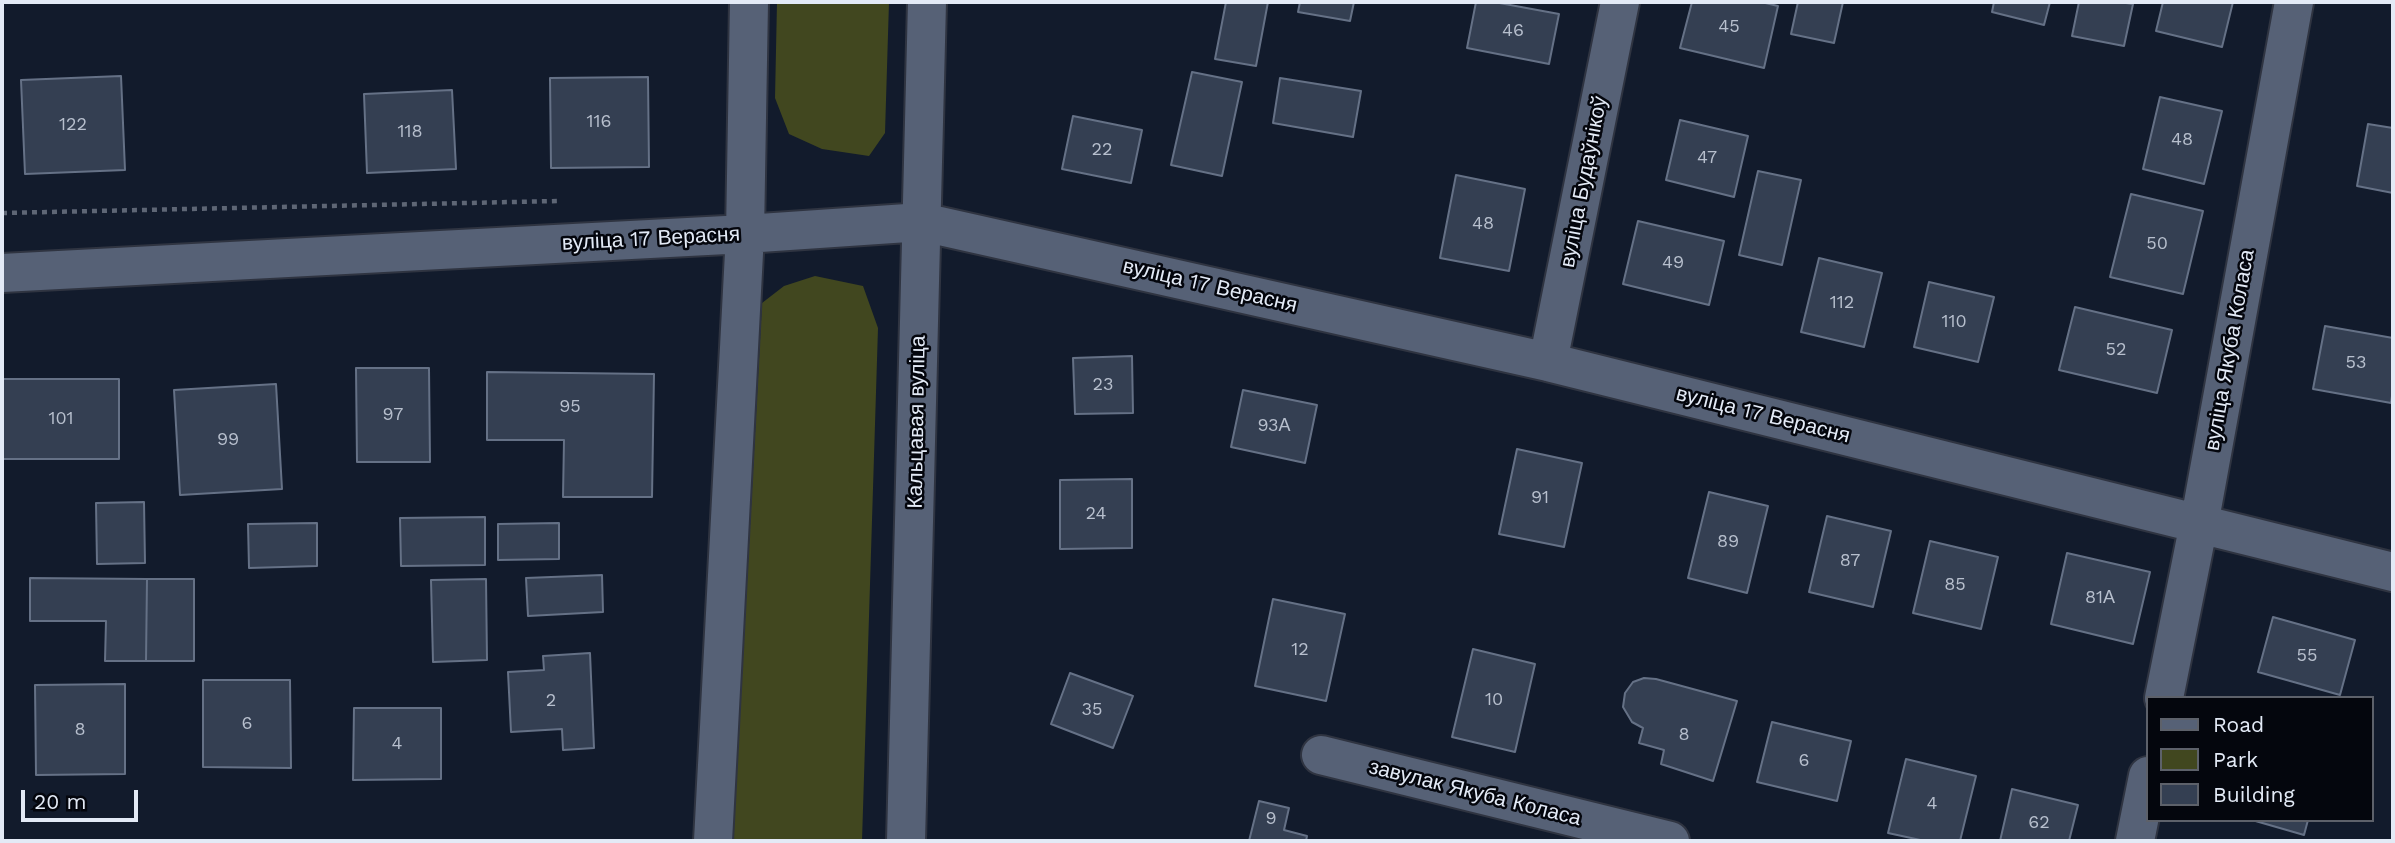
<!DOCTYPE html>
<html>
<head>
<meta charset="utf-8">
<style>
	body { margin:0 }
	#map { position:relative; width:2395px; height:843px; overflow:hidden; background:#121b2c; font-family:"Work Sans",sans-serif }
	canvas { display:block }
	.frame { position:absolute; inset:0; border:4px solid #e3eaf6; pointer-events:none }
	.legend { position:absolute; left:2146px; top:696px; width:228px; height:126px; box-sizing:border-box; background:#04060d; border:2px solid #5d616a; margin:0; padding:9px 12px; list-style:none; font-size:21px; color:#e3eaf6 }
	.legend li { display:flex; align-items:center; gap:14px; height:35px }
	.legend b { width:35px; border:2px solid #5d616a }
	.scale { position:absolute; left:21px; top:790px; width:117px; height:32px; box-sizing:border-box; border:4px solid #e3eaf6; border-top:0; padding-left:9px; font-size:21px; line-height:24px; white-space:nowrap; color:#e3eaf6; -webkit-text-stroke:5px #04060d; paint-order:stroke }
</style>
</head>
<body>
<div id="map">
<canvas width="2395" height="843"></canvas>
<div class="frame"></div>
<ul class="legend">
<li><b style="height:9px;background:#566176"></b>Road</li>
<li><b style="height:19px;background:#41471f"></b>Park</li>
<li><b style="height:19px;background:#343f52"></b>Building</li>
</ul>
<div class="scale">20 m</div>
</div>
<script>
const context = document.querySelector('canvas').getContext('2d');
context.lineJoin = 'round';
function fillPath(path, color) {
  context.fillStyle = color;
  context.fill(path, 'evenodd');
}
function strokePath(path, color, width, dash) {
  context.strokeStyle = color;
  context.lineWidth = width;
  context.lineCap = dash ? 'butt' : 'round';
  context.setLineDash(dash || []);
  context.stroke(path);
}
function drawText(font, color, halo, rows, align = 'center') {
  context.font = font + ' "Work Sans",sans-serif';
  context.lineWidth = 5;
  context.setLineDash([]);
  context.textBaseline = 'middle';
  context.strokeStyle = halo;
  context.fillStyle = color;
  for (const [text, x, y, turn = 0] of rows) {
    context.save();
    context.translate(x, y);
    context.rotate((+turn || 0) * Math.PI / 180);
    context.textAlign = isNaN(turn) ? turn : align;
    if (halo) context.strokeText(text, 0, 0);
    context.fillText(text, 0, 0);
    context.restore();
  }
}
fillPath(new Path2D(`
	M777,2H889L885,133L869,156L822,149L789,134L775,98Z
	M815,276L863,286L878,328L862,841H733L762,303L784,286Z`), '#41471f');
const building = new Path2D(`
	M1226,2H1268L1256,66L1215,59Z
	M1300,2H1354L1350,21L1298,12Z
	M1476,2H1494L1559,14L1549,64L1467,48Z
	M1692,2H1761L1778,6L1764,68L1680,48Z
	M1798,2H1843L1834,43L1791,34Z
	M1994,2H2050L2044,25L1992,12Z
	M2079,2H2119L2133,4L2124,46L2072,36Z
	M2163,2H2233L2222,47L2156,31Z
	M1192,72L1242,82L1222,176L1171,165Z
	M121,76L125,170L25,174L21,80Z
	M648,77L649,167L551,168L550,78Z
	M1280,78L1361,91L1353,137L1273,123Z
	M452,90L456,169L367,173L364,94Z
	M2160,97L2222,111L2204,184L2143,169Z
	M1073,116L1142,130L1131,183L1062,169Z
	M1680,120L1748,136L1734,197L1666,180Z
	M2368,124L2393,128V193L2357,186Z
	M1758,171L1801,180L1782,265L1739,255Z
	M1456,175L1525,189L1509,271L1440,258Z
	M2131,194L2203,211L2183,294L2110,277Z
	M1638,221L1724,241L1709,305L1623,284Z
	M1819,258L1882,273L1864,347L1801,332Z
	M1929,282L1994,297L1978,362L1914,347Z
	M2075,307L2172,330L2157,393L2059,370Z
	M2325,326L2393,338V389L2391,403L2313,389Z
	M1132,356L1133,413L1075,414L1073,358Z
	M356,368H429L430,462H357Z
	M487,372L654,374L652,497H563L564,440H487Z
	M3,379H119V459H3Z
	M276,384L282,489L180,495L174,390Z
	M1243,390L1317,405L1305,463L1231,447Z
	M1517,449L1582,463L1564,547L1499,534Z
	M1132,479V548L1060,549V480Z
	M1709,492L1768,506L1747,593L1688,578Z
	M144,502L145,563L97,564L96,503Z
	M1827,516L1891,531L1873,607L1809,592Z
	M485,517V565L401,566L400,518Z
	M317,523V566L249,568L248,524Z
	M559,523V559L498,560V524Z
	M1930,541L1998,557L1981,629L1913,613Z
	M2067,553L2150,572L2133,644L2051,624Z
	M602,575L603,612L528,616L526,578Z
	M30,578L147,579L146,661H105L106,621H30Z
	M147,579H194V661H146Z
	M486,579L487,660L433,662L431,580Z
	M1273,599L1345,614L1326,701L1255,686Z
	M2273,617L2355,640L2340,695L2258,672Z
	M1473,649L1535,664L1515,752L1452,737Z
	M590,653L594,748L563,750L562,729L511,732L508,672L544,670L543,656Z
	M1070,673L1133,696L1113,748L1051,724Z
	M1644,678L1656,679L1737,701L1713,781L1661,764L1664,750L1639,743L1643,728L1632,722L1623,707L1625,693L1633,682Z
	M203,680H290L291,768L203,767Z
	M125,684V774L36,775L35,685Z
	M354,708H441V779L353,780Z
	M1772,722L1851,741L1837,801L1757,782Z
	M1906,759L1976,776L1960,841H1925L1888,833Z
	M2012,789L2078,805L2069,841H2000Z
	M1259,801L1289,808L1284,830L1307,836L1306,841H1249Z
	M2252,820H2308L2304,835Z`);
fillPath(building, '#343f52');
strokePath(building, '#657186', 2);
const minor = new Path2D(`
	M2,273L745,234L922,222L1548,362L2393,572
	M1548,362L1620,2
	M2164,698L2203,503L2294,2
	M1321,755L1670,841
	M713,841L745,234L749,2
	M906,841L927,2
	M2135,841L2148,776`);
strokePath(minor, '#2f3441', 42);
strokePath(new Path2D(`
	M2,213L559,201`), '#5e6675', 4.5, [5, 5]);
strokePath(minor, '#566176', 38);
drawText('18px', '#b7bfcd', null, [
	["45",1729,27],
	["46",1513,31],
	["116",599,122],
	["122",73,125],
	["118",410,132],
	["48",2182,140],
	["22",1102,150],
	["47",1707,158],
	["48",1483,224],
	["50",2157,244],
	["49",1673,263],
	["112",1842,303],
	["110",1954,322],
	["52",2116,350],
	["53",2356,363],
	["23",1103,385],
	["95",570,407],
	["97",393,415],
	["101",61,419],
	["93А",1274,426],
	["99",228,440],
	["91",1540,498],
	["24",1096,514],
	["89",1728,542],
	["87",1850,561],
	["85",1955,585],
	["81А",2100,598],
	["12",1300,650],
	["55",2307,656],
	["10",1494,700],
	["2",551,701],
	["35",1092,710],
	["6",247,724],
	["8",80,730],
	["8",1684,735],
	["4",397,744],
	["6",1804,761],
	["4",1932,804],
	["9",1271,819],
	["62",2039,823]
]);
drawText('21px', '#e3eaf6', '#04060d', [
	["вуліца Будаўнікоў",1584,182,-79],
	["вуліца 17 Верасня",651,239,-3],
	["вуліца 17 Верасня",1210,286,13],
	["вуліца Якуба Коласа",2230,350,-80],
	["вуліца 17 Верасня",1763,415,14],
	["Кальцавая вуліца",917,422,-89],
	["завулак Якуба Коласа",1475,793,14]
]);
</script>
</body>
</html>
